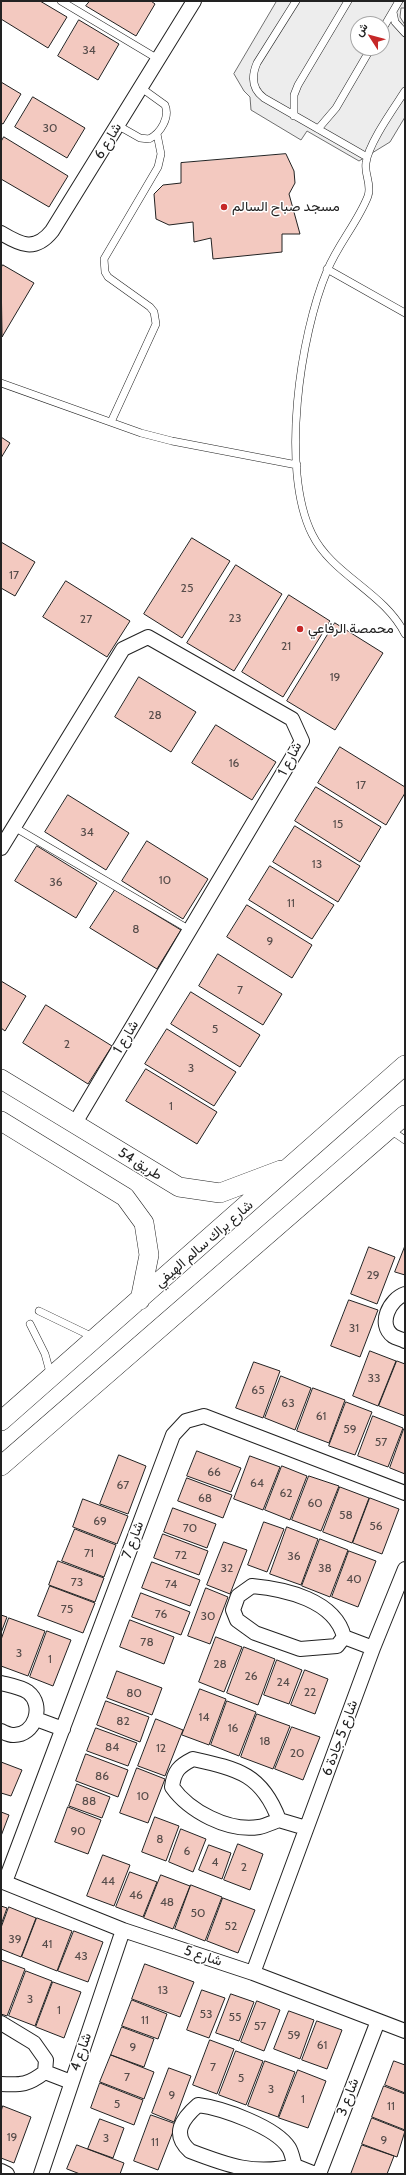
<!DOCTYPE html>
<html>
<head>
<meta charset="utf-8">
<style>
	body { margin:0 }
	#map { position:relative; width:406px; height:2175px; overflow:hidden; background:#fff; font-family:Cabin,Vazirmatn,sans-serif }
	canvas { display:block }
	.frame { position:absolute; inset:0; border:2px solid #222; pointer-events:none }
	.north { position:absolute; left:350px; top:16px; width:40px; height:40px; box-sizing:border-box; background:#fff; border:1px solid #a7a7a7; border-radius:50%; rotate:306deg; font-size:11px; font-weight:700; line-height:16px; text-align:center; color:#222 }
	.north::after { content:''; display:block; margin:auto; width:14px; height:18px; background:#c62828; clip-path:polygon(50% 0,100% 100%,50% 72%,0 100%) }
</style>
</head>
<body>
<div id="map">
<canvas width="406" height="2175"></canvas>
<div class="frame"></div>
<div class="north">ش</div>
</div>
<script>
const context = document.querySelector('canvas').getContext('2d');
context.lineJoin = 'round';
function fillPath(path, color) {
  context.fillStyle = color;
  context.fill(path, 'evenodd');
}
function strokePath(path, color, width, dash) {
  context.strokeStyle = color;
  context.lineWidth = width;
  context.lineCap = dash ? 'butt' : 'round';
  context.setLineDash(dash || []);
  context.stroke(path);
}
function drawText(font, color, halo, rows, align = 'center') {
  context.font = font + ' Cabin,Vazirmatn,sans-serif';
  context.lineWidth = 3;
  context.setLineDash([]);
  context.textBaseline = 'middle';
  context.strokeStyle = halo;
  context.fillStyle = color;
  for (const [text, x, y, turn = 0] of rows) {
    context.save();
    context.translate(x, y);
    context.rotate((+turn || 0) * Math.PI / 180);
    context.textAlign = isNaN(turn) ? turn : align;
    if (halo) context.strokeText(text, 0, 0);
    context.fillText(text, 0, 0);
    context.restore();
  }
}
const parking = new Path2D(`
	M277,1H405V8H401L400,17L405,25V117L390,142L359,161L307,131L301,140L251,110L250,97L244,91L234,74ZM358,24H382V48H358Z`);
fillPath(parking, '#ededed');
strokePath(parking, '#6f6f6f', 1);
const building = new Path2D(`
	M1,1H40L67,17L48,48L1,19Z
	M90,1H151L155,4L136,36L86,6Z
	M79,20L119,44L98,80L58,56Z
	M1,82L21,94L3,124L1,123Z
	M33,97L85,128L67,158L15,127Z
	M4,137L68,176L49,207L1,179V142Z
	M286,154L294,171L295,183L289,194L300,234H282V252L213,259L211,238L194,242L193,222L169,225L156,219L154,194L163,185L181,183V163Z
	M3,265L34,283L2,337L1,268Z
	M1,437L10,443L1,458Z
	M192,538L230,561L182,638L144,614Z
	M1,542L35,562L15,596L1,588Z
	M236,565L282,594L234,671L187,643Z
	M66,581L130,621L107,657L43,617Z
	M289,595L330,621L283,697L242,672Z
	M335,623L383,653L335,730L287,701Z
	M139,677L196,712L171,752L115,717Z
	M216,725L276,762L252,800L192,763Z
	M340,747L405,787V793L386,825L318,783Z
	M316,787L381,827L360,862L295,821Z
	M68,795L129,833L106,870L45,832Z
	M295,826L360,866L338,902L273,862Z
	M147,841L208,879L183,919L122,881Z
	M37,846L97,883L76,918L15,881Z
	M270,866L334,905L312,939L249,900Z
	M115,890L181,930L157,969L90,928Z
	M247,905L312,945L292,978L227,937Z
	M218,954L282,994L263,1025L199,986Z
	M1,981L26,996L5,1031L1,1028Z
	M191,992L260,1035L240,1067L171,1024Z
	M46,1005L112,1046L88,1084L23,1043Z
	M167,1029L236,1072L214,1106L145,1064Z
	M146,1069L217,1112L197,1144L126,1101Z
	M405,1246V1275L395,1272Z
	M369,1247L395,1257L377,1304L351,1294Z
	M349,1300L378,1310L360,1357L331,1346Z
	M370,1351L396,1361L378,1406L353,1396Z
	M397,1361L405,1364V1416L379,1406Z
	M254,1362L280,1371L263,1418L236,1408Z
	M281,1376L311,1388L295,1430L265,1418Z
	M313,1388L345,1400L329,1443L297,1431Z
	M346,1402L372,1412L355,1455L329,1446Z
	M373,1416L403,1428L388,1467L358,1456Z
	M404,1429H405V1474L390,1468Z
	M197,1451L241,1468L231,1492L187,1476Z
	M119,1455L146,1466L128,1514L100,1504Z
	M250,1456L280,1467L263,1510L234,1499Z
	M282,1466L307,1476L290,1520L265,1510Z
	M309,1476L339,1486L321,1531L292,1520Z
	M187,1478L232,1495L223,1518L178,1501Z
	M340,1487L369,1498L352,1543L323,1532Z
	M370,1498L399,1509L382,1554L353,1543Z
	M83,1499L128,1516L117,1544L73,1527Z
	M173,1508L216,1524L207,1548L164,1532Z
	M264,1522L284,1529L267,1572L248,1565Z
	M287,1527L318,1539L301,1585L270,1574Z
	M75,1529L116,1545L104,1577L62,1561Z
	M163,1534L208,1551L199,1575L154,1558Z
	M320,1539L348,1550L330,1597L302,1586Z
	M224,1542L247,1550L230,1594L207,1585Z
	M349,1551L376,1561L358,1607L332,1597Z
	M58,1561L104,1578L95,1602L49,1585Z
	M152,1562L200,1580L190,1606L142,1588Z
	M50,1586L95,1603L83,1633L38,1616Z
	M206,1588L228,1597L210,1644L188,1636Z
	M141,1593L190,1612L181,1635L132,1617Z
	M1,1615L7,1617L1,1633Z
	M9,1618L45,1631L28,1676L1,1666V1640Z
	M130,1620L174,1637L164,1664L120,1647Z
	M47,1631L71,1640L53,1686L30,1677Z
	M216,1637L242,1647L224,1692L199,1682Z
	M244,1647L275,1659L258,1705L227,1693Z
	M277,1660L302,1670L289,1704L264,1695Z
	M305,1670L328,1679L315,1714L291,1705Z
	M117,1671L162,1688L152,1715L107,1698Z
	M200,1689L226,1699L209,1745L182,1735Z
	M106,1701L149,1717L140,1742L97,1725Z
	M227,1701L256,1712L239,1756L211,1745Z
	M257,1714L290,1726L273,1769L241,1757Z
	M156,1719L183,1730L165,1776L138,1766Z
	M292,1727L320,1737L303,1780L275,1769Z
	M96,1728L137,1743L128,1766L87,1751Z
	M86,1754L128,1770L118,1797L76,1781Z
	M1,1762L22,1770L11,1796L1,1793Z
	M137,1768L165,1779L148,1823L120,1813Z
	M77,1784L110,1797L102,1818L69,1806Z
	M68,1807L101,1820L88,1854L55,1842Z
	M1,1812L9,1815L1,1836Z
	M155,1817L179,1826L166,1861L142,1852Z
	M181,1829L206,1839L193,1872L169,1862Z
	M238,1844L263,1854L250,1890L224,1880Z
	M209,1845L231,1853L222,1879L199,1870Z
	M103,1855L130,1865L114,1906L87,1896Z
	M130,1872L157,1882L143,1917L116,1907Z
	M161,1875L190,1886L173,1929L144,1918Z
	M191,1885L222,1897L205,1941L175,1929Z
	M223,1898L255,1910L238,1953L207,1941Z
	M1,1906L7,1908L1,1925Z
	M9,1907L36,1918L21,1957L1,1949V1928Z
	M37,1918L72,1931L57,1971L22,1957Z
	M74,1931L103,1942L88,1982L58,1971Z
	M1,1960L25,1969L7,2016L1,2014Z
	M145,1964L194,1982L180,2017L132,1999Z
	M26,1971L52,1981L35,2026L9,2016Z
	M53,1982L81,1992L64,2038L36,2027Z
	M202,1990L225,1998L209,2038L187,2030Z
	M231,1994L254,2002L239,2041L216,2033Z
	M132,2000L167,2014L158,2039L122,2026Z
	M257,2001L280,2010L264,2051L241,2042Z
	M289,2011L314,2020L300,2059L274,2049Z
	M317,2021L342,2030L327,2069L302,2060Z
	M122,2027L154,2039L144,2067L111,2055Z
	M210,2040L234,2049L217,2094L193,2085Z
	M236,2051L263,2061L246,2105L219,2095Z
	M111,2055L154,2072L144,2099L100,2082Z
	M265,2061L295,2072L278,2117L248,2106Z
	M394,2061L405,2065V2093L385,2085Z
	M169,2068L191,2076L174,2122L152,2113Z
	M298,2070L326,2081L308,2128L279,2118Z
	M100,2083L143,2100L134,2125L91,2108Z
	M384,2086L405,2094V2130L372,2117Z
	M3,2106L31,2117L14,2163L1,2158V2112Z
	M151,2115L176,2124L158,2170L134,2161Z
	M372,2118L405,2131L397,2157L362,2144Z
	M100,2119L124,2128L113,2158L88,2149Z
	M77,2145L124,2163L120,2174H80L67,2169Z
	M362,2145L394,2156L387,2174H351Z`);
fillPath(building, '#f3c9c0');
strokePath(building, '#222', 1);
const lane = new Path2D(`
	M61,1L158,59
	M296,1L257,63C251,77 252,89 264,98L367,157
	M393,12L395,22L405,33
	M382,30L399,1
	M405,91C394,108 368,144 366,163C364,174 372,184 368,196C358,222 338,244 327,271C300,335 280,470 312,534C332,575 384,592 405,634
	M294,116V95L298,85L348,1
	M117,125L140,138L149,139C161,133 170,117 165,105L140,87
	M318,129L336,108L371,48
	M327,269L405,313
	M1,383L141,433L172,441L297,465
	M111,422L156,324L154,312L150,307L108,277L105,272L104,259L158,167L161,154L157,134
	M14,827L190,930
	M389,1129L405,1140
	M39,1311L93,1337
	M30,1324L45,1354L51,1376`);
const street = new Path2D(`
	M1,233C21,245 35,252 52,231L194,1
	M1,848L123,649L148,637L292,719L302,741L75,1123
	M405,1294C390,1299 377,1324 393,1336C396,1338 401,1339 405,1341
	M252,1586C285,1589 335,1600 344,1637L337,1646L300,1649L255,1633L237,1620L233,1610L238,1596Z
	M344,1637L373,1648
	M1,1683C9,1685 21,1687 28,1692C45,1705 35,1736 13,1735C9,1735 5,1733 1,1731
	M36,1719L63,1729
	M193,1759C238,1769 262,1774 279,1820C273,1822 265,1826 259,1827C228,1832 189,1811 172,1787C174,1771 179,1766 193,1759Z
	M279,1820L306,1828
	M1,1881L123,1930L253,1973L405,2031
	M5,1882L173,1435L186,1421L204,1416L405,1493
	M253,1973L373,1648L405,1569
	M1,2023L34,2043L46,2060L45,2072C28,2085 22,2085 1,2084
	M45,2072L71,2082
	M198,2105C222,2108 276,2127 289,2148C292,2153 293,2161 295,2166C253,2175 229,2166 190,2151C171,2134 182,2119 198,2105Z
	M295,2166L315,2174
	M1,2171L7,2174
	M41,2174L123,1930
	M319,2174L378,2021`);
const secondary = new Path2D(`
	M1,1079L179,1187L220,1193L281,1170
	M1,1121L125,1197L144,1223L149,1255L140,1300
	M1,1421L405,1065
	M1,1466L405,1115`);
strokePath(lane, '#222', 8);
strokePath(street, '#222', 16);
strokePath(secondary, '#222', 20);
strokePath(lane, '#fff', 7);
strokePath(street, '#fff', 14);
strokePath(secondary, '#fff', 19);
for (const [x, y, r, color] of [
	[224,207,4,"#c62828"],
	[300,629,4,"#c62828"]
]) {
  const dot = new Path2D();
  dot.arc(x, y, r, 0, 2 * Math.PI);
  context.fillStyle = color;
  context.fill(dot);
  strokePath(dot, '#fff', 1.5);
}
drawText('12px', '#564c4a', null, [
	["34",89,50],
	["30",50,128],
	["17",14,575],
	["25",187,588],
	["23",235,618],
	["27",86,619],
	["21",286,646],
	["19",335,677],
	["28",155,715],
	["16",234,763],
	["17",361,785],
	["15",338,824],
	["34",87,832],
	["13",317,864],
	["10",165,880],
	["36",56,882],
	["11",291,903],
	["8",136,929],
	["9",270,941],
	["7",240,990],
	["5",215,1029],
	["2",67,1044],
	["3",191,1068],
	["1",171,1106],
	["29",373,1275],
	["31",354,1328],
	["33",374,1378],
	["65",258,1390],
	["63",288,1403],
	["61",321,1416],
	["59",350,1429],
	["57",381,1442],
	["66",214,1472],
	["64",257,1483],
	["67",123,1485],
	["62",286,1493],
	["68",205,1498],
	["60",315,1503],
	["58",346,1515],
	["69",100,1521],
	["56",376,1526],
	["70",190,1528],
	["71",89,1553],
	["72",181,1555],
	["36",294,1556],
	["32",227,1568],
	["38",325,1568],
	["40",354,1579],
	["73",77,1582],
	["74",171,1584],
	["75",67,1609],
	["76",161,1614],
	["30",208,1616],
	["78",147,1642],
	["3",19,1653],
	["1",50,1659],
	["28",220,1664],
	["26",251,1676],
	["24",283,1682],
	["22",310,1692],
	["80",134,1693],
	["14",204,1717],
	["82",123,1721],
	["16",233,1728],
	["18",265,1741],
	["84",112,1747],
	["12",161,1748],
	["20",297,1753],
	["86",102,1776],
	["10",143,1796],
	["88",89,1801],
	["90",78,1831],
	["8",160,1839],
	["6",187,1851],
	["4",215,1862],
	["2",244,1867],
	["44",108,1881],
	["46",136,1895],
	["48",167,1902],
	["50",198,1913],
	["52",231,1926],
	["39",15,1939],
	["41",47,1944],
	["43",81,1956],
	["13",163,1990],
	["3",30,1999],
	["1",59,2010],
	["53",206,2014],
	["55",235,2017],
	["11",145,2020],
	["57",260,2026],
	["59",294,2035],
	["61",322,2045],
	["9",133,2047],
	["7",213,2067],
	["7",127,2077],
	["5",241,2078],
	["3",271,2089],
	["9",172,2095],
	["1",303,2099],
	["5",117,2104],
	["11",391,2106],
	["19",12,2137],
	["3",106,2138],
	["9",384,2140],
	["11",155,2142]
]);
drawText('14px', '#222', '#fff', [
	["شارع 6",108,141,-59],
	["شارع 1",290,759,-63],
	["شارع 1",126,1037,-59],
	["طريق 54",140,1164,32],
	["شارع براك سالم الهيفي",204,1244,-41],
	["شارع 7",133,1540,-70],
	["شارع 5 جادة 6",340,1738,-70],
	["شارع 5",203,1956,18],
	["شارع 4",81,2052,-71],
	["شارع 3",348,2097,-69]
]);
drawText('14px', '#222', '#fff', [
	["مسجد صباح السالم",232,207],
	["محمصة الرفاعي",308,629]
], 'left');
</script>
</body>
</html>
